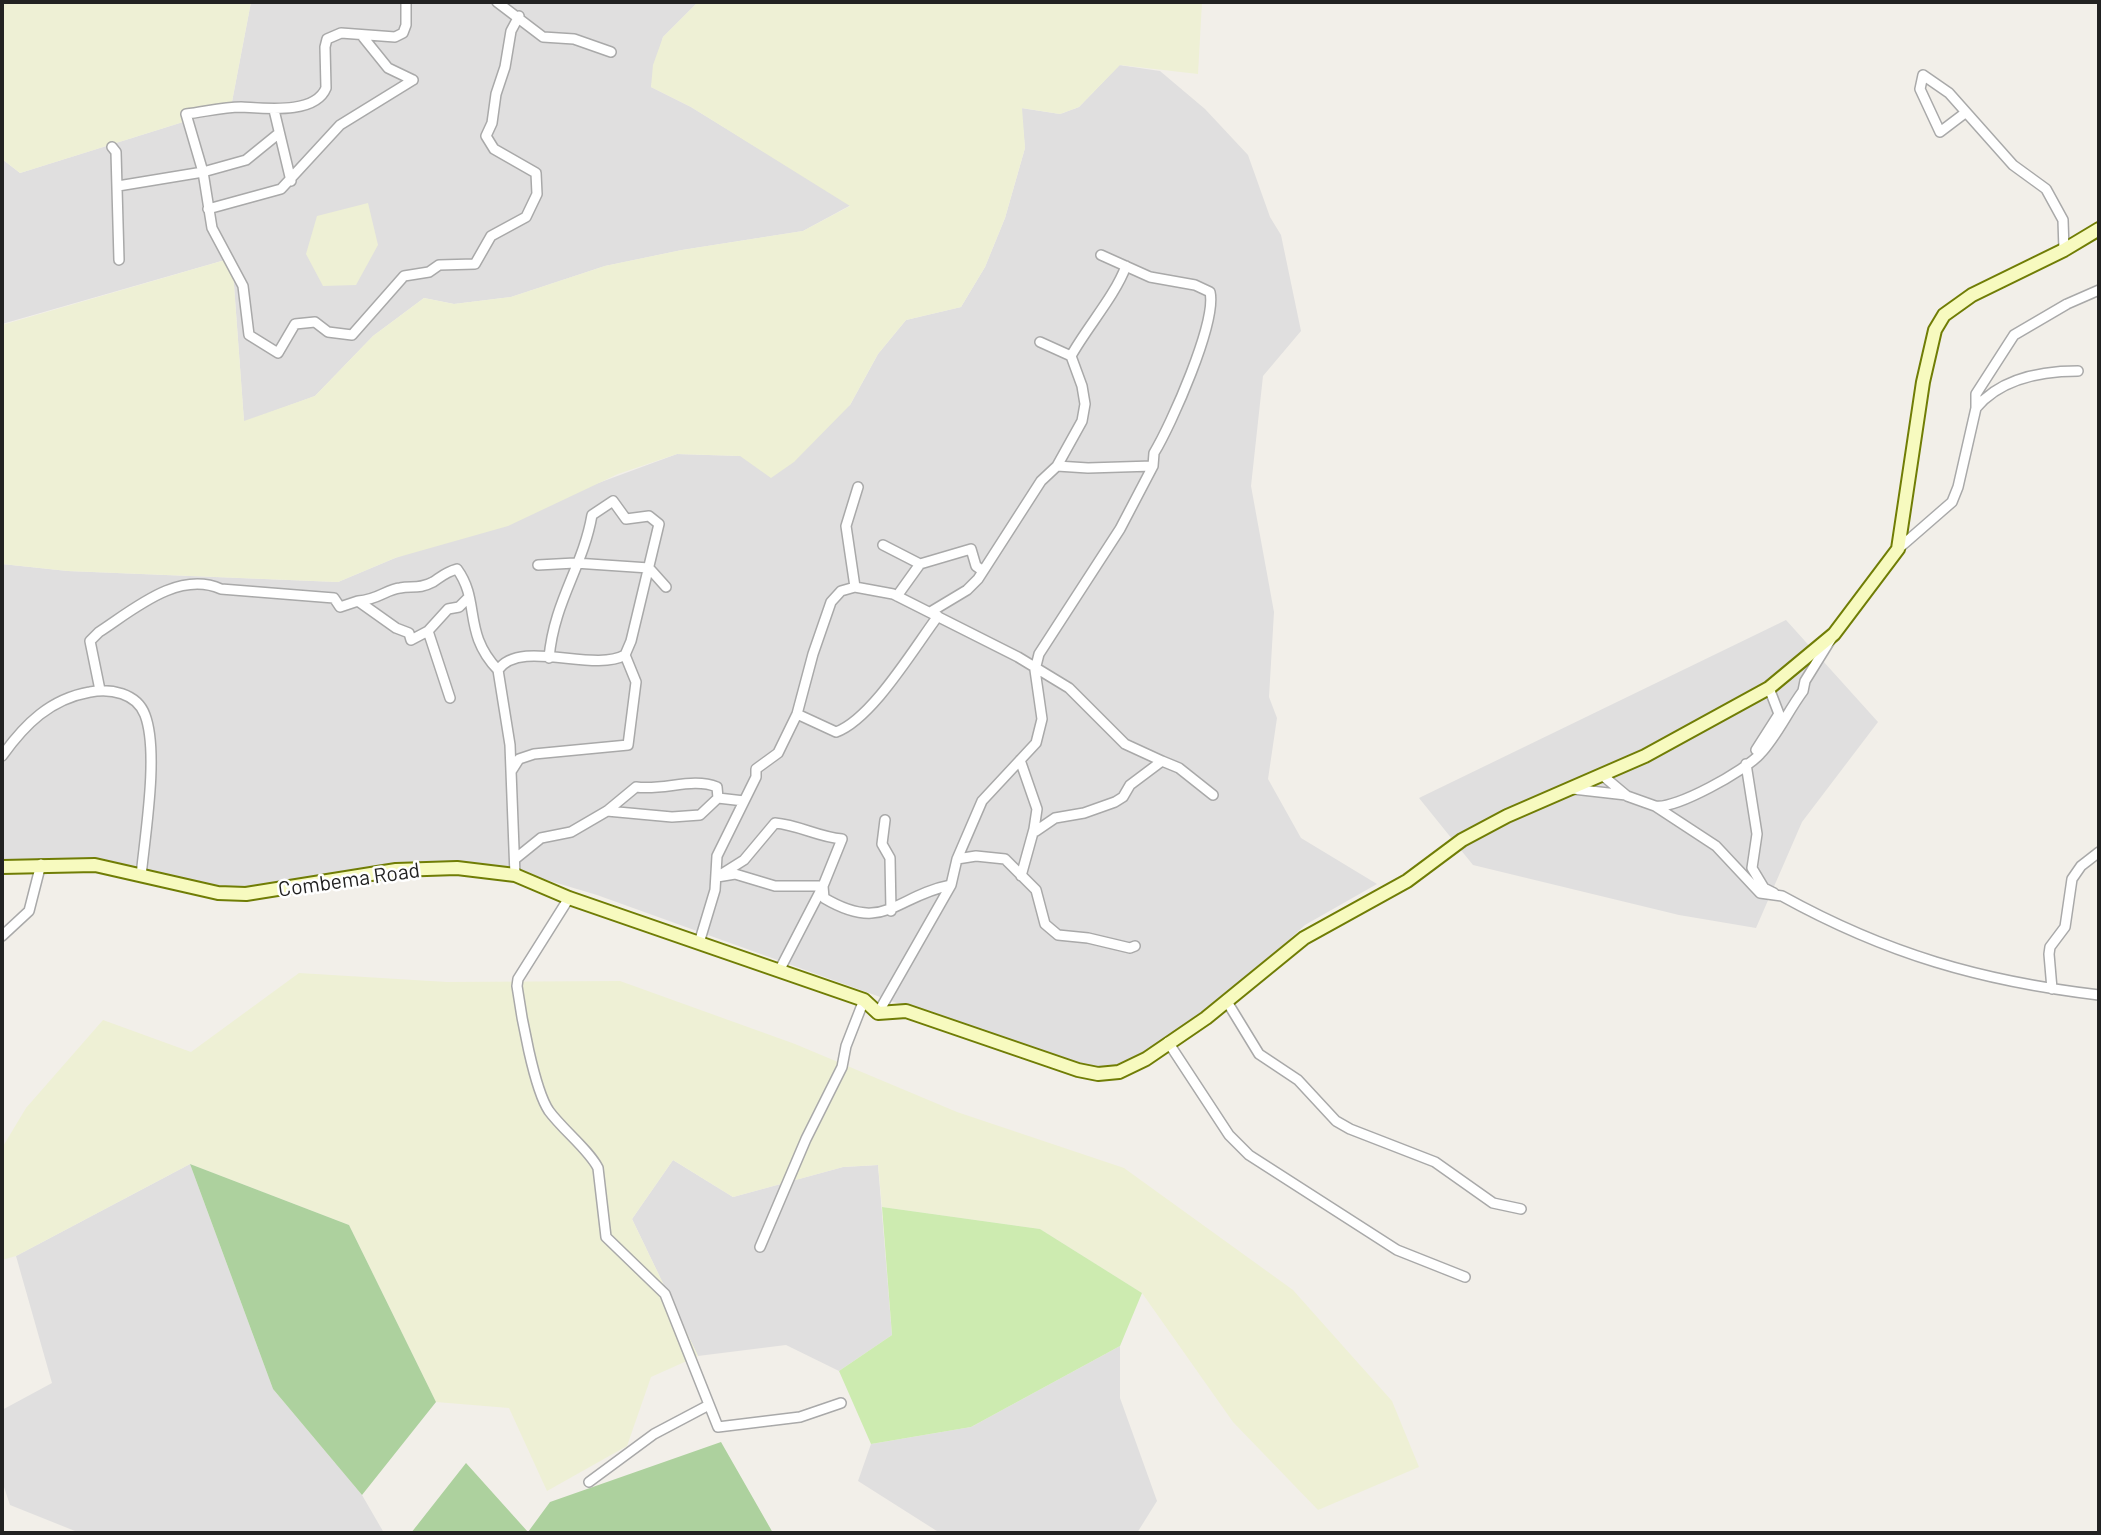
<!DOCTYPE html>
<html>
<head>
<meta charset="utf-8">
<style>
	body { margin:0 }
	#map { position:relative; width:2101px; height:1535px; overflow:hidden; background:#f2efe9; font-family:Barlow,sans-serif }
	canvas { display:block }
	.frame { position:absolute; inset:0; border:4px solid #222; pointer-events:none }
</style>
</head>
<body>
<div id="map">
<canvas width="2101" height="1535"></canvas>
<div class="frame"></div>
</div>
<script>
const context = document.querySelector('canvas').getContext('2d');
context.lineJoin = 'round';
function fillPath(path, color) {
  context.fillStyle = color;
  context.fill(path, 'evenodd');
}
function strokePath(path, color, width, dash) {
  context.strokeStyle = color;
  context.lineWidth = width;
  context.lineCap = dash ? 'butt' : 'round';
  context.setLineDash(dash || []);
  context.stroke(path);
}
function drawText(font, color, halo, rows, align = 'center') {
  context.font = font + ' Barlow,sans-serif';
  context.lineWidth = 5;
  context.setLineDash([]);
  context.textBaseline = 'middle';
  context.strokeStyle = halo;
  context.fillStyle = color;
  for (const [text, x, y, turn = 0] of rows) {
    context.save();
    context.translate(x, y);
    context.rotate((+turn || 0) * Math.PI / 180);
    context.textAlign = isNaN(turn) ? turn : align;
    if (halo) context.strokeText(text, 0, 0);
    context.fillText(text, 0, 0);
    context.restore();
  }
}
fillPath(new Path2D(`
	M251,2H698L663,37L651,87L691,107L851,205L803,231L682,250L605,266L511,297L454,304L424,298L373,336L315,396L244,422L232,258L2,324V159L20,173L231,107Z
	M1119,65L1160,71L1205,109L1248,155L1270,217L1281,235L1301,331L1263,376L1251,486L1274,612L1269,697L1277,718L1268,779L1301,838L1377,884L1305,925L1216,1007L1133,1065L1112,1071L1080,1069L597,895L530,875L460,862L379,867L250,893L93,862L57,859L2,864V564L68,571L338,582L395,558L677,454L741,456L850,405L878,354L906,320L961,307L985,267L1005,218L1025,148L1021,108L1060,114L1079,107Z
	M1786,620L1878,722L1802,822L1756,928L1679,915L1473,865L1419,798Z
	M673,1160L733,1197L843,1167L878,1165L892,1335L839,1371L786,1345L698,1356L632,1219Z
	M190,1164L273,1389L362,1495L384,1533H80L10,1505L2,1481V1410L52,1383L16,1256Z
	M1120,1346V1398L1157,1501L1137,1533H940L858,1481L871,1444L971,1427Z`), '#e0dfdf');
fillPath(new Path2D(`
	M2,2H251L231,107L20,173L2,159Z
	M698,2H1202L1198,74L1120,65L1079,107L1060,114L1022,108L1025,148L1005,218L985,267L961,307L906,320L878,354L850,405L794,462L771,478L740,456L677,454L618,474L508,526L395,558L338,582L68,571L2,564V325L232,258L244,421L315,396L373,336L424,298L454,304L511,297L605,266L682,250L803,231L850,206L691,107L651,87L653,65L663,37Z
	M368,203L378,245L356,285L323,286L306,254L317,216Z
	M299,973L447,982L620,981L795,1044L957,1112L1124,1168L1293,1290L1392,1401L1419,1467L1318,1510L1233,1422L1142,1293L1040,1229L882,1207L878,1165L843,1167L733,1197L673,1160L632,1219L698,1356L651,1377L627,1446L547,1491L509,1408L436,1402L349,1225L190,1164L16,1256L2,1260V1148L26,1108L103,1020L191,1052Z`), '#eef0d5');
fillPath(new Path2D(`
	M882,1207L1040,1229L1142,1293L1120,1346L971,1427L871,1444L839,1371L892,1335Z`), '#cdebb0');
fillPath(new Path2D(`
	M190,1164L349,1225L436,1402L362,1495L273,1389Z
	M721,1442L773,1533H411L466,1463L528,1532L550,1502Z`), '#add19e');
const street = new Path2D(`
	M406,2V25L403,33L395,37L341,33L327,39L325,47L326,88C315,115 264,108 241,107C223,107 204,112 186,114L203,172L212,228L243,286L249,335L278,353L295,324L315,322L328,332L352,335L404,276L429,272L439,265L475,264L491,236L526,217L537,194L536,173L494,149L486,136L492,123L496,94L505,67L511,31L519,16
	M497,2L543,37L574,39L611,52
	M363,37L388,68L413,80
	M274,110L291,181
	M1965,113L1940,132L1920,89L1923,75L1949,93L2013,165L2046,189L2063,220L2064,250
	M112,147L116,152L119,260
	M118,186L203,172L246,160L278,134
	M208,209L281,189L340,125L413,80
	M1071,356C1087,327 1115,296 1126,266
	M1976,408C2001,378 2041,371 2078,371
	M1057,466L1088,468L1153,466
	M883,545L920,564
	M1898,549L1952,502L1958,487L1976,408V394L2014,335L2067,304L2099,290
	M538,565L575,563L649,568L666,587
	M855,587L846,526L858,487
	M897,596L920,564L971,549L976,566L983,571
	M358,601C378,600 387,589 400,588C412,586 420,589 433,582C442,576 446,572 457,569C481,602 462,632 498,670
	M932,611L967,590L978,579L1041,481L1057,466L1082,421L1085,404L1082,386L1071,356L1040,342
	M100,690L90,641L99,632C133,610 178,570 221,589L334,598L340,607L358,601L396,628L409,633L411,640L428,631
	M450,698L428,631L448,609L459,607L468,598
	M797,714L836,732C872,719 914,648 938,616
	M1756,750L1779,714L1769,688
	M2,756C25,724 50,699 90,692C110,688 137,693 145,715C159,752 145,835 141,876
	M1020,760L1037,809L1034,829L1036,831L1055,818L1084,813L1115,802L1123,797L1130,785L1162,761L1179,768L1213,795
	M1746,764L1757,834L1752,868L1764,888L1774,893
	M512,770L519,759L534,754L628,745L636,682L625,655
	M1602,775L1627,796L1655,806L1716,846L1760,893L1782,896C1887,954 1981,981 2099,995
	M1573,789L1626,795
	M1655,806C1675,810 1746,770 1760,754C1777,736 1788,711 1803,691L1805,681L1831,639
	M607,811L672,817L700,815L718,798L744,801
	M885,820L882,844L890,858L891,911
	M842,839L823,886L824,898C885,934 895,896 951,885
	M515,859L541,838L571,832L607,811L636,787C664,791 692,777 717,787L718,798
	M957,859L976,856L1005,859L1036,890L1045,924L1058,935L1088,938L1130,948L1135,946
	M515,875L510,745L498,670C520,638 593,673 625,655L631,641L659,524L649,516L626,519L613,501L592,515C583,567 554,601 549,658
	M1021,876L1034,829
	M569,898L518,979L517,986C521,1015 534,1089 549,1111C563,1130 589,1150 598,1168L606,1237L665,1294L718,1427L800,1417L841,1403
	M2,936L29,911L41,864
	M699,943L715,890L717,856L756,777V769L778,753L797,714L813,654L831,602L841,591L855,587L893,594L1018,657L1069,688L1125,744L1162,761
	M779,971L823,886H775L735,874L717,877L744,860L775,823C799,825 818,837 842,839
	M2052,989L2049,954L2050,947L2065,927L2072,879L2081,866L2099,852
	M1226,1000L1259,1054L1298,1080L1336,1121L1350,1129L1435,1162L1493,1203L1521,1209
	M878,1013L951,885L957,859L982,801L1036,743L1042,719L1035,670L1039,654L1120,529L1153,466L1154,453C1171,425 1217,322 1210,292L1195,285L1150,277L1101,255
	M1168,1042L1229,1135L1249,1155L1397,1250L1465,1277
	M760,1247L806,1139L842,1067L846,1046L864,1000
	M589,1482L654,1434L707,1406`);
const secondary = new Path2D(`
	M2,867L95,865L218,893L246,894L396,870L457,868L515,875L569,898L864,1000L878,1013L906,1011L1078,1070L1098,1074L1119,1072L1146,1059L1206,1018L1304,938L1407,881L1462,840L1507,816L1645,756L1769,688L1834,634L1898,549L1923,382L1935,330L1944,315L1972,295L2064,250L2099,229`);
strokePath(street, '#a9a9a9', 12);
strokePath(secondary, '#707d05', 16);
strokePath(street, '#fff', 9);
strokePath(secondary, '#f7fabf', 12);
drawText('21px', '#222', '#fff', [
	["Combema Road",349,880,-8]
]);
</script>
</body>
</html>
